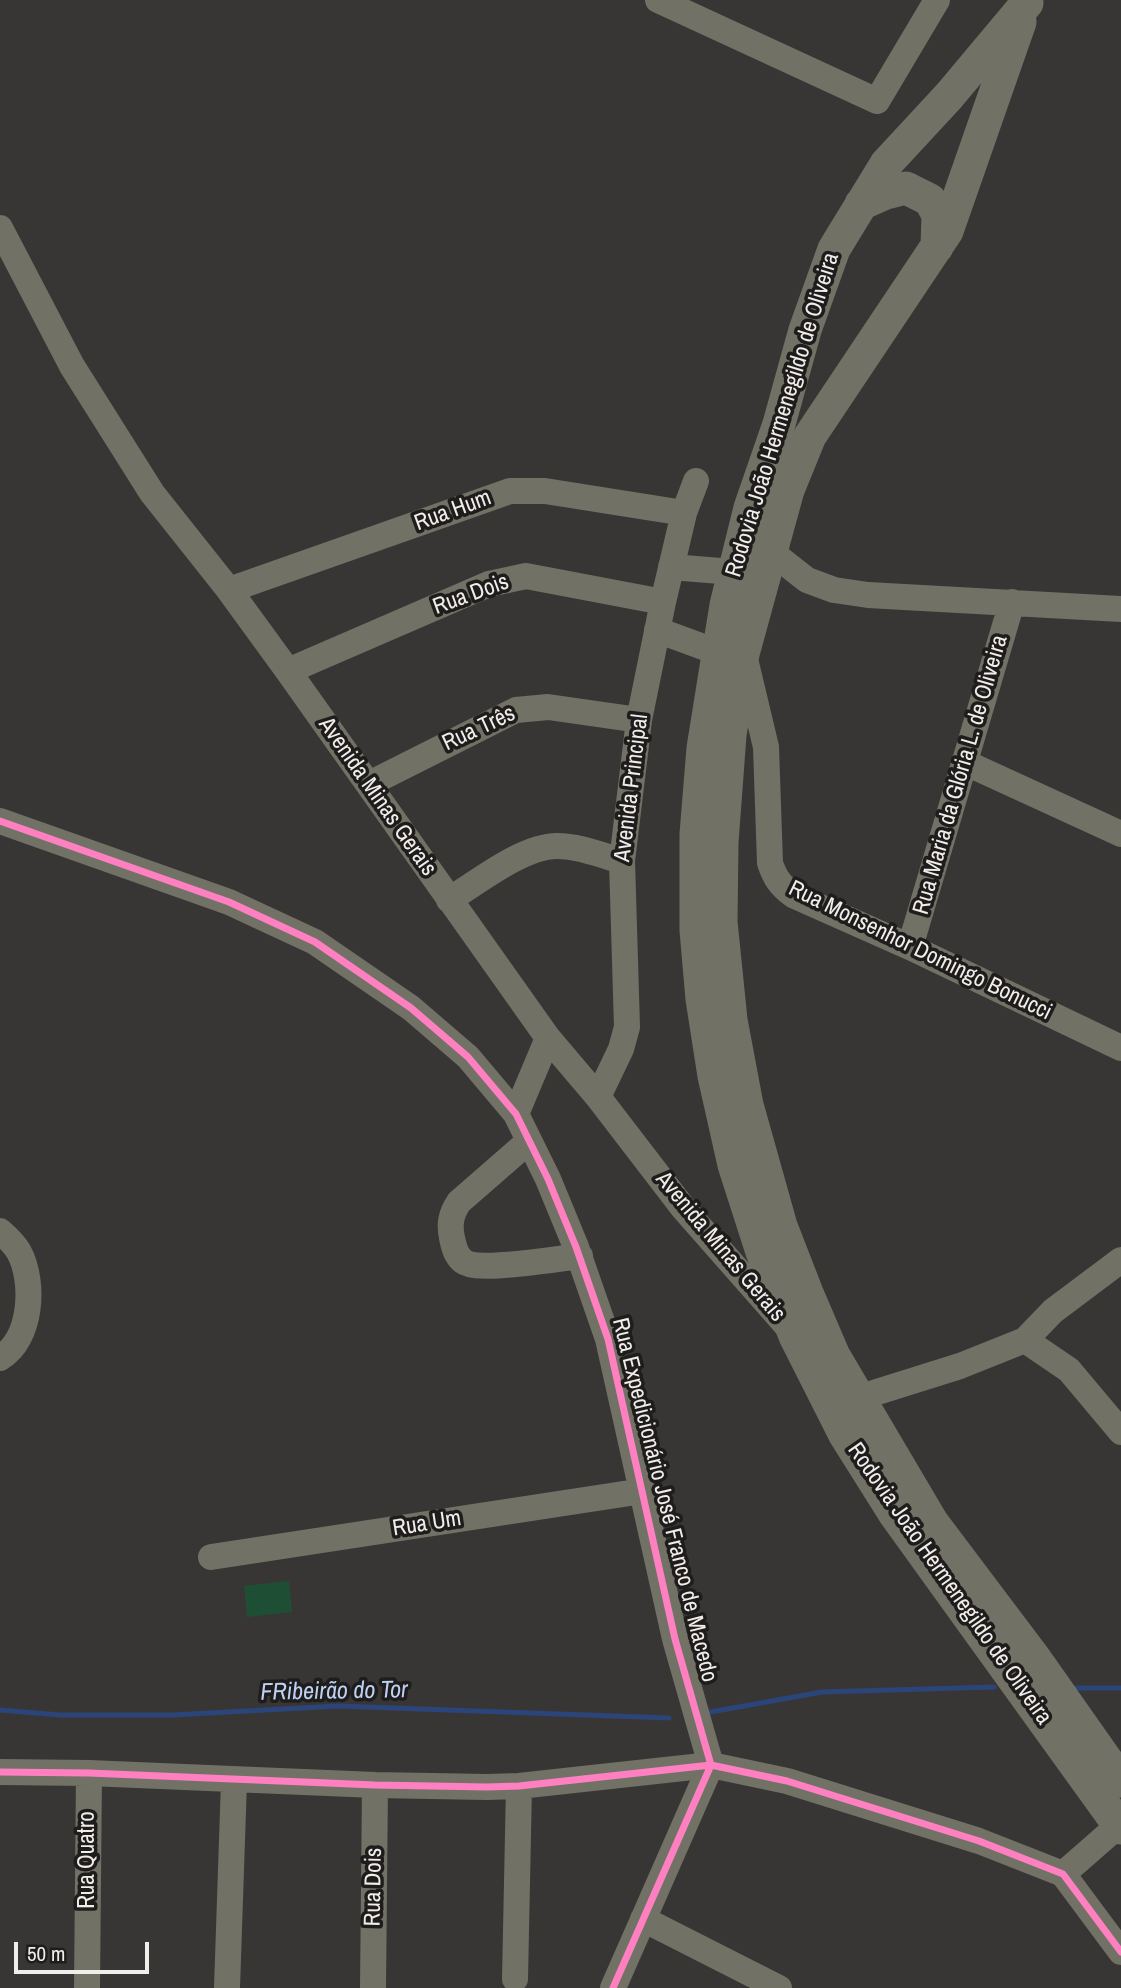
<!DOCTYPE html>
<html>
<head>
<meta charset="utf-8">
<style>
	body { margin:0 }
	#map { position:relative; width:1121px; height:1988px; overflow:hidden; background:#383634; font-family:"Archivo Narrow",sans-serif }
	canvas { display:block }
	.scale { position:absolute; left:14px; top:1942px; width:135px; height:32px; box-sizing:border-box; border:4px solid #f0edeb; border-top:0; padding-left:9px; font-size:21px; line-height:24px; white-space:nowrap; color:#f0edeb; -webkit-text-stroke:5px #1f1d1c; paint-order:stroke }
</style>
</head>
<body>
<div id="map">
<canvas width="1121" height="1988"></canvas>
<div class="scale">50 m</div>
</div>
<script>
const context = document.querySelector('canvas').getContext('2d');
context.lineJoin = 'round';
function fillPath(path, color) {
  context.fillStyle = color;
  context.fill(path, 'evenodd');
}
function strokePath(path, color, width, dash) {
  context.strokeStyle = color;
  context.lineWidth = width;
  context.lineCap = dash ? 'butt' : 'round';
  context.setLineDash(dash || []);
  context.stroke(path);
}
function drawText(font, color, halo, rows, align = 'center') {
  context.font = font + ' "Archivo Narrow",sans-serif';
  context.lineWidth = 7;
  context.setLineDash([]);
  context.textBaseline = 'middle';
  context.strokeStyle = halo;
  context.fillStyle = color;
  for (const [text, x, y, turn = 0] of rows) {
    context.save();
    context.translate(x, y);
    context.rotate((+turn || 0) * Math.PI / 180);
    context.textAlign = isNaN(turn) ? turn : align;
    if (halo) context.strokeText(text, 0, 0);
    context.fillText(text, 0, 0);
    context.restore();
  }
}
fillPath(new Path2D(`
	M289,1581L292,1612L247,1617L244,1586Z`), '#1e4f35');
strokePath(new Path2D(`
	M1071,1688H1121
	M0,1710L60,1715H173L338,1706L669,1718
	M705,1713L822,1692L994,1687`), '#2b457b', 5);
strokePath(new Path2D(`
	M658,0L877,101L937,0
	M0,228L72,366L152,493L229,590L288,671L548,1038L598,1097L684,1209L786,1325
	M770,551L807,580L834,590L868,595L1121,609
	M671,567L733,572
	M229,590L510,491H545L684,513
	M657,630L717,652
	M745,659L766,747L770,863C775,878 780,885 793,895L910,947L1121,1048
	M288,671L489,584L526,576L663,602
	M964,762L1121,834
	M369,784L516,710L548,707L639,720
	M0,821L229,902L315,942L411,1008L468,1057L516,1114L548,1179L576,1247L608,1339L675,1639L711,1765L613,1988
	M449,900C478,882 523,846 557,846C579,846 601,855 622,861
	M910,947L1012,602
	M598,1097L621,1049L627,1027L622,861L639,720L663,602L684,513L696,481
	M516,1114L548,1038
	M529,1141L459,1202C451,1214 449,1224 452,1238C454,1248 457,1261 469,1264C490,1270 555,1259 580,1256
	M0,1231C7,1237 14,1243 19,1252C35,1282 32,1339 0,1358
	M1025,1340L1069,1370L1121,1432
	M858,1398L960,1366L1025,1340L1053,1311L1121,1260
	M211,1557L643,1491
	M0,1772L89,1773L375,1785L487,1787L519,1786L711,1765L787,1781L979,1841L1063,1874L1121,1952
	M1063,1874L1119,1825
	M643,1919L779,1988
	M515,1979L519,1786
	M87,1988L89,1773
	M227,1988L234,1781
	M373,1988L375,1785`), '#727166', 26);
strokePath(new Path2D(`
	M1027,3L949,96L886,164L834,249L805,330L779,424L750,508L726,605L703,748L696,834V930L702,999L714,1076L734,1165L762,1252L795,1336L845,1435L894,1513L1121,1828
	M1020,22L947,231L810,436L788,490L743,654L730,735L722,842L721,922L731,1020L747,1105L781,1226L807,1293L834,1356L932,1522L1036,1660L1121,1781
	M861,204L886,193L906,188L930,200L938,215L937,247`), '#727166', 33);
strokePath(new Path2D(`
	M0,821L229,902L315,942L411,1008L468,1057L516,1114L548,1179L576,1247L608,1339L675,1639L711,1765L613,1988
	M0,1772L89,1773L375,1785L487,1787L519,1786L711,1765L787,1781L979,1841L1063,1874L1121,1952`), '#ff80c0', 7);
drawText('23px', '#f0edeb', '#1f1d1c', [
	["Rodovia João Hermenegildo de Oliveira",783,415,-73],
	["Rua Hum",453,511,-20],
	["Rua Dois",471,595,-20],
	["Rua Três",479,729,-25],
	["Rua Maria da Glória L. de Oliveira",961,775,-74],
	["Avenida Principal",632,788,-83],
	["Avenida Minas Gerais",377,797,55],
	["Rua Monsenhor Domingo Bonucci",920,951,26],
	["Avenida Minas Gerais",720,1247,50],
	["Rua Expedicionário José Franco de Macedo",664,1500,76],
	["Rua Um",427,1524,-9],
	["Rodovia João Hermenegildo de Oliveira",949,1584,55],
	["Rua Quatro",88,1860,-90],
	["Rua Dois",374,1887,-89]
]);
drawText('italic 24px', '#bed1f4', '#1f1d1c', [
	["FRibeirão do Tor",334,1692,-1]
]);
</script>
</body>
</html>
